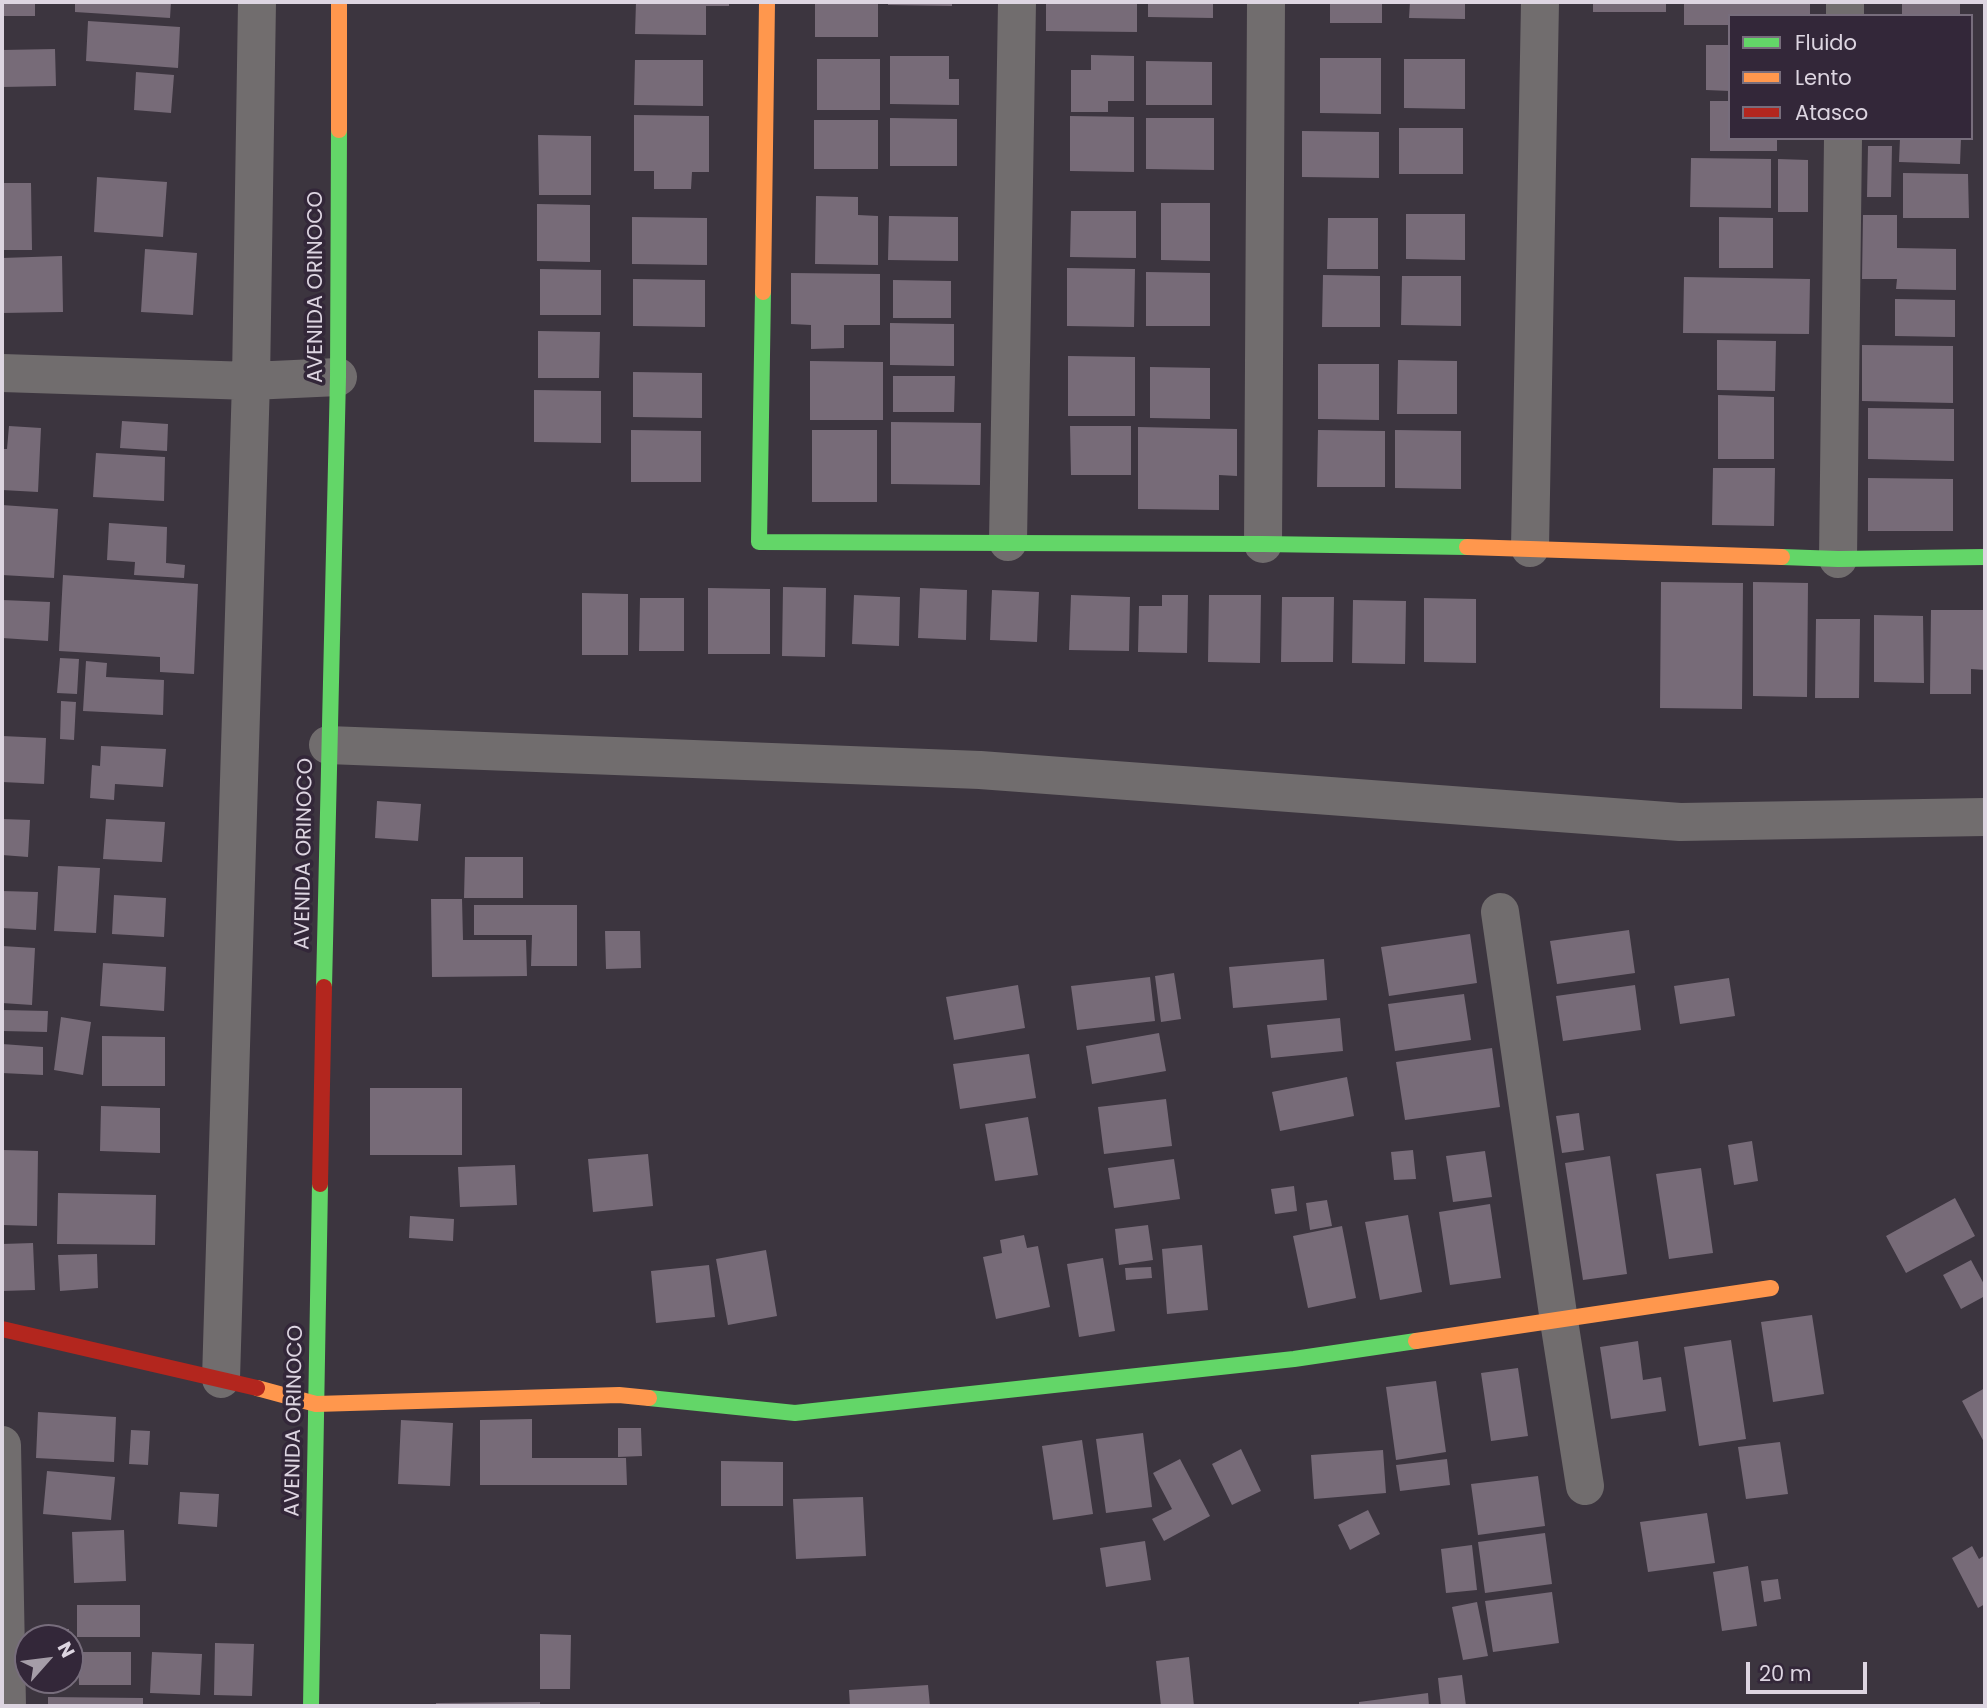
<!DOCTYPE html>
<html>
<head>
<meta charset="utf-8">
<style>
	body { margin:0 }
	#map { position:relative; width:1987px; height:1708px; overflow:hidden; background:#3c353f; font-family:Poppins,sans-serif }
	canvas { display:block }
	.frame { position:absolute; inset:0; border:4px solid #ddd5e1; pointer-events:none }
	.legend { position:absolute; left:1728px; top:14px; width:245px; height:126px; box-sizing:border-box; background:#332739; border:2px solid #776d7c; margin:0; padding:9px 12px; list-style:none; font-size:21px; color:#ddd5e1 }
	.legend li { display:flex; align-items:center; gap:14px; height:35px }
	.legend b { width:35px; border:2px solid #776d7c }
	.north { position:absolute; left:14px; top:1624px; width:70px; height:70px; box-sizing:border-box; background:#332739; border:2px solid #776d7c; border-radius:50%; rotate:62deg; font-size:19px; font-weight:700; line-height:28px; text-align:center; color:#ddd5e1 }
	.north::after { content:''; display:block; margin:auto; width:24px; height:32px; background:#a59da8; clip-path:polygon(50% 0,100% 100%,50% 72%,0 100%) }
	.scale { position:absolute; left:1746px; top:1662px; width:121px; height:32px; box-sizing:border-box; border:4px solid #ddd5e1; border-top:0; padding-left:9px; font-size:21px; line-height:24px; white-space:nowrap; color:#ddd5e1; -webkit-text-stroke:5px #332739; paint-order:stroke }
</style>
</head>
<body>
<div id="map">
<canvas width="1987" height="1708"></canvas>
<div class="frame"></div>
<ul class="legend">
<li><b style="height:9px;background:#63d668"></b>Fluido</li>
<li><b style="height:9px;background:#ff974d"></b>Lento</li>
<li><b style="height:9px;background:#b3261e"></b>Atasco</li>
</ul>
<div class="north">N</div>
<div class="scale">20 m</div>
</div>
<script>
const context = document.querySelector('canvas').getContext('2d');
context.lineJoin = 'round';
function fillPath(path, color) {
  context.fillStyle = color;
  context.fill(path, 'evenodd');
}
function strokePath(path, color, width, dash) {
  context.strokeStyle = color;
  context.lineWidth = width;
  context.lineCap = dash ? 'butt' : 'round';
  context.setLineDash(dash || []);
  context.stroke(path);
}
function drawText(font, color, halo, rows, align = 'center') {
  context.font = font + ' Poppins,sans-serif';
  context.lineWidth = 7;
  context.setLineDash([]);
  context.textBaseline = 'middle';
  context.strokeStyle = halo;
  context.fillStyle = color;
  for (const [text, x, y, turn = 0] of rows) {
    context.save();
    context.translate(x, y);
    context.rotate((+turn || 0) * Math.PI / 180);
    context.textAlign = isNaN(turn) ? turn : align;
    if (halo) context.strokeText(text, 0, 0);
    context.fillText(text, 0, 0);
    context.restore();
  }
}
fillPath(new Path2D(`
	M2,2H35V16H2Z
	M75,2H171L170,18L75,12Z
	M636,2H729V6H706V35L635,34Z
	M815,2H878V37H815Z
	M888,2H952V6L888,5Z
	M1046,2H1137V32L1046,31Z
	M1148,2H1213V18L1148,17Z
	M1330,2H1382V23H1330Z
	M1410,2H1465V19L1409,18Z
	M1593,2H1666V12H1593Z
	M1684,2H1810V16H1730V25H1684Z
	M1902,2H1960V16H1902Z
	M88,21L180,27L178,68L86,61Z
	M1706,45H1730V91L1706,90Z
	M55,49L56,86L2,87V50Z
	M1091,55L1134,56V101H1108V112H1071V70H1091Z
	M890,56H949V79H959V105L890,104Z
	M1320,58H1381V114L1320,113Z
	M817,59H880V110H817Z
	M1404,59H1465V109L1404,108Z
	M635,60H703V106L634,105Z
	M1146,61L1212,62V105H1146Z
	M136,72L174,75L171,113L134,110Z
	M1710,101H1730V138H1777V151H1710Z
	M634,115L709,116V172H692L691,189H654V171H634Z
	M1070,116L1134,117V172L1070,171Z
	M890,118L957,119V166H890Z
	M1146,118H1214V170L1146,169Z
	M814,120H878V169H814Z
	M1399,128H1463V174H1399Z
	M1302,131L1379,132V178L1302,177Z
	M538,135L591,136V195H539Z
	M1900,138H1961L1960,164L1899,162Z
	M1868,146H1892L1891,197H1867Z
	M1691,158L1771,159V208L1690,207Z
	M1778,159L1808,160V212H1778Z
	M1903,173L1968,174L1969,218H1903Z
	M97,177L167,182L163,237L94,232Z
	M2,183H31L32,250H2Z
	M816,196L858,197V215L878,216V265L815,264Z
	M1161,203H1210V261L1161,260Z
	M537,204L590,205V262L537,261Z
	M1071,211H1136V258L1070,257Z
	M1406,214H1465V260L1406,259Z
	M1863,215H1897V248L1956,249V290L1896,289L1897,279H1862Z
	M889,216L958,217V261L888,260Z
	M632,217L707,218V265L632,264Z
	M1719,217L1773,218V268H1719Z
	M1328,218H1378V269H1327Z
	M145,249L197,253L193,315L141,312Z
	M62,256L63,312L2,313V258Z
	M1067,268L1135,269L1134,327L1067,326Z
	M540,269L601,270V315H540Z
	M1146,272L1210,273V326H1146Z
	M791,273L880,274V325H844V348L811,349V325L791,324Z
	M1323,275L1380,276V327H1322Z
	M1402,276H1461V326L1401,325Z
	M1684,277L1810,279L1809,334L1683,333Z
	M633,279L705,280V327L633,326Z
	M893,280L951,281V318H893Z
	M1895,299L1955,300V337L1895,336Z
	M890,323L954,324V366L890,365Z
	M538,331L600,332L599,378H538Z
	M1717,340L1776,341L1775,391L1717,390Z
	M1862,345L1953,346V403L1862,401Z
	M1068,356L1135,357V416H1068Z
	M1398,360L1457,361V414H1397Z
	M810,361L883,362V420H810Z
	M1318,364H1379V420L1318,419Z
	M1150,367L1210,368V419L1150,418Z
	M633,372L702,373V418L633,417Z
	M893,376H955L954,412H893Z
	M534,390L601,391V443L534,442Z
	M1718,395L1774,397V459H1718Z
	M1868,408L1954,409V461L1868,459Z
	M122,421L168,424L167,451L120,448Z
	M891,422L981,423L980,485L891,484Z
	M9,426L41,428L38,492L2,490V449H7Z
	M1070,426H1131V475H1071Z
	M1138,427L1237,429V476L1219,475V510L1138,509Z
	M631,430L701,431V482H631Z
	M812,430H877V502H812Z
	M1318,430L1385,431V487H1317Z
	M1395,430L1461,431V489L1395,488Z
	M96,453L165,457L164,501L93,497Z
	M1713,468H1775L1774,526L1712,525Z
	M1868,478L1953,479V531H1868Z
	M2,505L58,509L54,578L2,575Z
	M109,523L167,527L166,563L185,565L184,578L134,575L135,562L107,560Z
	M63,575L198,584L194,674L160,672V657L59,651Z
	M1661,582L1743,583L1742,709L1660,708Z
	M1753,582L1808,583L1807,697L1753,696Z
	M783,587L826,588L825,657L782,656Z
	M708,588L770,589V654H708Z
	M920,588L967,590L966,640L918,638Z
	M992,590L1039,592L1037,642L990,640Z
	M582,593L628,594V655H582Z
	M854,595L900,597L899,646L852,644Z
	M1071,595L1130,597L1129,651L1069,650Z
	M1162,595H1188L1187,653L1138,652L1139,606H1162Z
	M1209,595H1261L1260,663L1208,662Z
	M1282,597H1334L1333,662H1281Z
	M640,598H684V651H639Z
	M1424,598L1476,599V663L1424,662Z
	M2,600L50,602L48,641L2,638Z
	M1353,600L1406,601L1405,664L1352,663Z
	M1931,610H1985V670L1971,669V694H1930Z
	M1874,615L1923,616L1924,683L1874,682Z
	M1816,619H1860L1859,698H1815Z
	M60,658L79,659L77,694L57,693Z
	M86,661L107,663L106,677L164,680L163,715L83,711Z
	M61,701L76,702L74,740L60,739Z
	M2,736L46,738L44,784L2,782Z
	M101,746L166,749L163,787L115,784L114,800L90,798L92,765L100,766Z
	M377,801L421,804L418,841L375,838Z
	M2,819L30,820L28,857L2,855Z
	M106,819L165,822L162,862L103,859Z
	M465,857H523V898H464Z
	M58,866L100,868L96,933L54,931Z
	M2,891L38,892L36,930L2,928Z
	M114,895L166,898L164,937L112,934Z
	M431,899H462L463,940H526L527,976L432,977Z
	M474,905H577V966H531L532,935H474Z
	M1629,930L1635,973L1557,984L1550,941Z
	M605,931H640L641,968L606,969Z
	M1470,934L1477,983L1389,996L1381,947Z
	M2,946L35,948L32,1005L2,1003Z
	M1324,959L1327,1000L1233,1008L1229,967Z
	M103,963L166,967L164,1011L100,1006Z
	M1174,973L1181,1019L1161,1022L1155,976Z
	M1150,977L1155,1021L1077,1030L1071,986Z
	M1729,978L1735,1016L1680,1024L1674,986Z
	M1018,985L1025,1028L954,1040L946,997Z
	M1635,985L1641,1030L1563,1041L1556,996Z
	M1464,994L1471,1040L1395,1051L1388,1004Z
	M2,1010L48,1011L47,1032L2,1031Z
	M61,1017L91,1022L83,1075L54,1070Z
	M1340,1018L1343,1051L1271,1058L1267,1025Z
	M1159,1033L1166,1071L1092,1084L1086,1046Z
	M102,1036L165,1037V1086H102Z
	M2,1044L43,1047V1075L2,1073Z
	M1492,1048L1500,1107L1405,1120L1396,1062Z
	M1029,1054L1036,1098L960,1109L953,1064Z
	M1347,1077L1354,1116L1280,1131L1272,1092Z
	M370,1088H462V1155H370Z
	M1166,1099L1172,1146L1104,1154L1098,1107Z
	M101,1106L160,1108V1153L100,1151Z
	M1579,1113L1584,1150L1562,1153L1556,1116Z
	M1028,1117L1038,1175L995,1181L985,1124Z
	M1752,1141L1758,1181L1734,1185L1728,1145Z
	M2,1150L38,1151L37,1226L2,1225Z
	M1413,1150L1416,1179L1394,1180L1391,1152Z
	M1485,1151L1492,1197L1453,1202L1446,1156Z
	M648,1154L653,1206L593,1212L588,1159Z
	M1610,1156L1627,1274L1583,1280L1565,1163Z
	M1174,1159L1180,1199L1114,1208L1108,1168Z
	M515,1165L517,1205L460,1207L458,1167Z
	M1701,1168L1713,1253L1669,1259L1656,1174Z
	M1294,1186L1297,1211L1275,1214L1271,1189Z
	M58,1193L156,1195L155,1245L57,1244Z
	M1955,1198L1975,1236L1906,1273L1886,1236Z
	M1327,1200L1332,1226L1310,1230L1306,1203Z
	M1490,1204L1501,1278L1450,1285L1439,1212Z
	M1408,1215L1422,1292L1380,1300L1365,1222Z
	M410,1216L454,1219L453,1241L409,1238Z
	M1148,1225L1153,1260L1119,1265L1115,1229Z
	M1342,1226L1356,1298L1308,1308L1293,1236Z
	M1024,1235L1027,1248L1038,1246L1050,1307L996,1319L983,1257L1002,1253L1000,1240Z
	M33,1243L35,1290L2,1291V1244Z
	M1202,1245L1208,1310L1167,1314L1162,1249Z
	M766,1250L777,1316L728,1325L716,1259Z
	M97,1254L98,1288L60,1291L58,1255Z
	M1103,1258L1115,1331L1079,1337L1067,1264Z
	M1971,1260L1985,1286V1296L1961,1309L1943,1275Z
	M709,1265L715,1317L656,1323L651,1271Z
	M1151,1267L1152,1278L1126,1280L1125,1268Z
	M1812,1315L1824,1394L1773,1402L1761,1322Z
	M1731,1340L1746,1439L1699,1446L1684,1347Z
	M1638,1341L1643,1380L1661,1377L1666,1411L1611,1419L1600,1347Z
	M1518,1368L1528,1436L1491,1441L1481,1373Z
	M1436,1381L1446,1452L1396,1460L1386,1387Z
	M1985,1388V1444L1962,1401Z
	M38,1412L116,1417L114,1462L36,1458Z
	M532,1419V1458H626L627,1485H480V1420Z
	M401,1420L453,1423L450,1486L398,1484Z
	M618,1428H641L642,1456L618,1457Z
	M131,1430L150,1431L148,1465L129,1464Z
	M1143,1433L1152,1507L1106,1513L1096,1439Z
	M1082,1440L1093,1514L1053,1520L1042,1446Z
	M1780,1442L1788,1494L1746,1499L1738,1447Z
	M1241,1449L1261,1491L1232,1505L1212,1464Z
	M1383,1450L1386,1493L1314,1499L1311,1455Z
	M1180,1459L1210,1516L1164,1541L1152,1519L1172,1509L1153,1473Z
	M1447,1459L1450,1485L1400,1491L1396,1465Z
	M721,1461L783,1462V1506H721Z
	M47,1471L115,1477L111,1520L43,1514Z
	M1538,1476L1545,1526L1478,1535L1471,1484Z
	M180,1492L219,1494L217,1527L178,1524Z
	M863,1497L866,1556L796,1559L793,1499Z
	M1368,1510L1380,1534L1350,1550L1338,1525Z
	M1707,1513L1715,1563L1648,1572L1640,1522Z
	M124,1530L126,1581L74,1583L72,1532Z
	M1545,1533L1552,1584L1485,1593L1478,1542Z
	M1145,1541L1151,1580L1106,1587L1100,1548Z
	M1472,1545L1477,1590L1446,1593L1441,1549Z
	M1972,1546L1979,1559L1985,1555V1604L1978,1608L1952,1558Z
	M1748,1566L1757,1626L1722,1631L1713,1572Z
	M1778,1579L1781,1599L1764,1602L1761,1581Z
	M1552,1592L1559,1643L1493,1652L1485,1601Z
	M1477,1602L1488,1656L1463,1660L1452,1607Z
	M77,1605H140V1637H77Z
	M43,1629H69V1638H43Z
	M540,1634L571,1635L570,1689H540Z
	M215,1643L254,1644L252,1696L214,1695Z
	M78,1652H131V1685H79Z
	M152,1652L202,1654L200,1695L150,1693Z
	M1189,1657L1194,1706H1161L1156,1661Z
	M1462,1675L1466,1706H1441L1438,1678Z
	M928,1685L930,1706H850L849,1690Z
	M1428,1693L1429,1706H1359V1702Z
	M48,1697L143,1698V1706H48Z
	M540,1702V1706H436V1703Z`), '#776b78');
strokePath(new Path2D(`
	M1845,16V2
	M2,373L251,381L338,377
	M1008,542L1017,2
	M1263,544L1266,2
	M1530,548L1540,2
	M1838,559L1843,138
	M328,745L980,770L1680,822L1985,817
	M1500,912L1559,1321L1585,1486
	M221,1379L251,381L257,2
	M2,1445L7,1706`), '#716d6e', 38);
strokePath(new Path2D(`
	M763,292L759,542L1263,544L1467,547
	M1782,557L1838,559L1985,557
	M324,987L338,377L339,130
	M649,1398L795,1413L1294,1359L1416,1341
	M311,1706L320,1184`), '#63d668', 16);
strokePath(new Path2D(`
	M339,130V2
	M763,292L767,2
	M1467,547L1782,557
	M1416,1341L1771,1288
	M257,1388L316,1404L619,1395L649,1398`), '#ff974d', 16);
strokePath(new Path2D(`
	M320,1184L324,987
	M2,1329L257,1388`), '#b3261e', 16);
drawText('21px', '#ddd5e1', '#332739', [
	["AVENIDA ORINOCO",317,287,-90],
	["AVENIDA ORINOCO",305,854,-89],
	["AVENIDA ORINOCO",295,1421,-89]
]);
</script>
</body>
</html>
